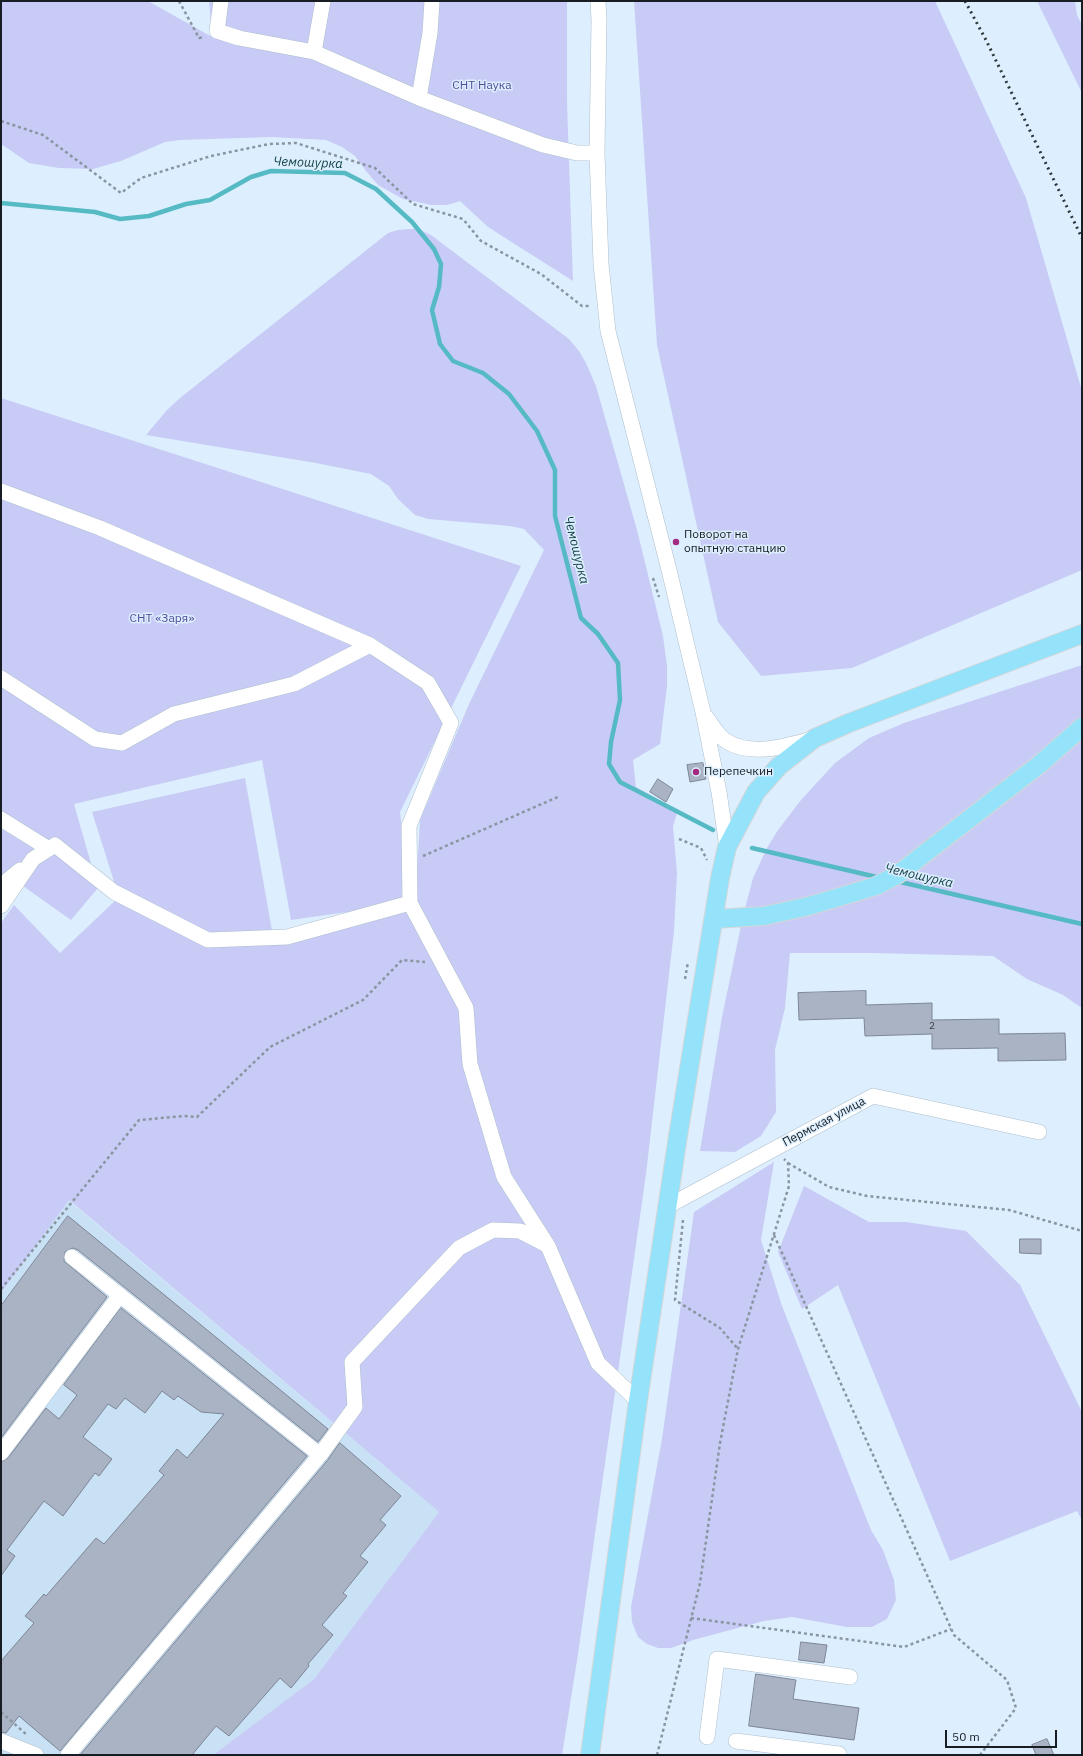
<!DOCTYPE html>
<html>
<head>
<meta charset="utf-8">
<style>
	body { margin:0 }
	#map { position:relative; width:1083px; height:1756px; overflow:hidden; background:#ddeffe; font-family:"IBM Plex Sans",sans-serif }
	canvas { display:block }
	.frame { position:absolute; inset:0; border:2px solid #171d22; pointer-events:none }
	.scale { position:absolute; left:945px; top:1730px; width:112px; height:18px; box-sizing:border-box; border:2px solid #171d22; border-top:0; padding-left:5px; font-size:12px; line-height:14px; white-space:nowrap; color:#171d22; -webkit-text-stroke:3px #ddeffe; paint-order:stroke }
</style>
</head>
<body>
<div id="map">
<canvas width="1083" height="1756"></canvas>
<div class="frame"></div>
<div class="scale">50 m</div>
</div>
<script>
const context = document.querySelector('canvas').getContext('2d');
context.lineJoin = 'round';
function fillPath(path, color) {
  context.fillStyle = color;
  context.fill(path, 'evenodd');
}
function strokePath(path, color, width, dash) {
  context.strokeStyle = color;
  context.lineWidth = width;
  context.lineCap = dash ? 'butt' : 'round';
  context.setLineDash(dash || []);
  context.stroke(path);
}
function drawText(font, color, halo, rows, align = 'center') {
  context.font = font + ' "IBM Plex Sans",sans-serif';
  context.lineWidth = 3;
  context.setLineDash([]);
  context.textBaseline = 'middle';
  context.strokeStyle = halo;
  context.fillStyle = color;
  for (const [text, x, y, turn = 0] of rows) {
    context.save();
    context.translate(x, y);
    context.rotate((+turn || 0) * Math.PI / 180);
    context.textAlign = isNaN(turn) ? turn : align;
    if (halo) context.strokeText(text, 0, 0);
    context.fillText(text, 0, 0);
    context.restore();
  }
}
fillPath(new Path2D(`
	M68,1200L439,1512L314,1679L213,1755H1V1293Z`), '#c9e1f4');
fillPath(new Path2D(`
	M1,1H148L212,37L209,1H567V102L573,281L488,227L460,201L447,205H431L403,199L378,185L366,171L355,156L342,147L326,140L271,137L180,140L165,142L121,161L93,169L59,168L29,163L1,144Z
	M634,1H935L1026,198L1082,391V570L852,668L761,676L718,622L657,345Z
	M1037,1H1075L1077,15L1082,25V93Z
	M409,229H418L431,235L569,339L579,351L586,363L596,386L637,530L663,636L667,666V686L660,744L633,760L636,787L678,810L673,826L677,873L674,931L646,1174L578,1654L562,1755H213L314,1679L439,1512L69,1200L1,1293V923L14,905L60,953L119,897L92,812L245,778L274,942L415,910L420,820L469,704L544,550L524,529L510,526L428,519L415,515L398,499L389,486L371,474L316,463L146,435L167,410L180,398L388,233L398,230Z
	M1,398L521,566L400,812L410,903L291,920L262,760L74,804L98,888L71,920L13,879L1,895Z
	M1082,665V1008L1063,995L1027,979L993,956L872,953H790L785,1008L775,1050L776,1112L761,1136L735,1152L700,1151L722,1017L743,916L753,878L767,848L778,830L801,800L835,763L869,738L904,723Z
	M774,1162L761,1240L782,1306L871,1530L883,1550L894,1580L896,1600L887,1619L872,1627H847L792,1617L764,1621L693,1640L671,1648H658L647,1644L638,1637L632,1622L631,1607L662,1439L694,1212Z
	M804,1186L869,1222H906L966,1231L1020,1285L1082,1412V1520L1077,1511L950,1561L838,1285L802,1309L778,1252Z`), '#c8cbf6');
strokePath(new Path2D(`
	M1,203L95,212L120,219L149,216L186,204L210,200L251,177L271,171L345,173L376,189L412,222L434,249L441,264L439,287L432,310L440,344L453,361L483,373L509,394L537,431L555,470V516L581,618L598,634L618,663L620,700L611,742L609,764L620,782L713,830
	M752,848L881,878
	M896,881L1082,924`), '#55bac3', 4.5);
const building = new Path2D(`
	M703,763L706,779L690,782L687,765Z
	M658,779L673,789L666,802L650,792Z
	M866,991V1005L932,1003V1020L999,1019V1034L1065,1033L1066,1060L998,1061V1048L932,1049V1034L865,1036L864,1018L799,1020L798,993Z
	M68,1216L328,1429L318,1442L78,1250L73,1248L65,1252L64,1261L107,1297L1,1438V1306Z
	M1020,1239H1041V1254L1020,1253Z
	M121,1308L307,1456L60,1751L19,1716L6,1733L1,1732V1661L34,1623L25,1616L44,1594L46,1596L96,1538L104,1544L164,1475L159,1471L177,1449L187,1458L224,1414L201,1412L178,1396L174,1400L162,1391L145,1413L125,1398L116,1409L108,1404L83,1437L112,1459L99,1476L95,1473L63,1516L44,1501L7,1550L15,1556L1,1576V1462L8,1458L46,1408L59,1419L77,1395L64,1385Z
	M340,1443L401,1496L380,1520L386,1525L360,1556L368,1562L343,1593L347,1596L322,1625L333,1635L308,1664L309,1666L291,1688L280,1678L229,1736L216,1726L192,1755H80L327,1461Z
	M801,1642L827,1645L824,1663L799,1660Z
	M756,1674L796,1680L793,1699L859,1708L854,1740L749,1726Z
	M1047,1739L1054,1755H1036L1032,1745Z`);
fillPath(building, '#a9b3c4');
strokePath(building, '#7d8697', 1);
const minor = new Path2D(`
	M221,1L217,31L239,38L314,52L419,98L543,145L577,153H597
	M598,1L599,20L597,153L601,264L608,331L669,570L703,712L719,792L727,847
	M314,52L323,1
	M419,98L430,33L432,1
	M1,491L100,528L370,645L428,683L451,723L409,826L410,903L466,1008L470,1064L504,1177L548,1246L598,1363L638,1401
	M1,678L95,739L122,743L174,714L294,684L370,645
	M706,717C712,725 717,735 726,741C752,757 785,746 812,739
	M1,819L49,849
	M1,883L3,884L20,870
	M1,906L33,859L55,845L114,892L208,940L287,937L410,903
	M668,1206L873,1096L1039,1132
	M1,1453L120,1295
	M320,1455L355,1407L352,1362L459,1248L493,1230L520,1231L547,1245
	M707,1737L717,1659L850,1677
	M1,1741L36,1755
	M736,1741L839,1754
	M68,1755L320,1455L72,1257`);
const major = new Path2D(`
	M714,919L764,916L809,906L876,886L897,875L1000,795L1040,764L1082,727
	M590,1755L638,1401L678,1136L720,878L727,847L756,792L779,766L815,738L849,723L1082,634`);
strokePath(minor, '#aebfcd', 16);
strokePath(major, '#d5d6d7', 20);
strokePath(new Path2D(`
	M179,1L199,38L204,37
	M1,121L43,135L121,193L141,178L211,156L269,144L296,143L375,168L413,204L463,219L481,241L541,274L582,306H591
	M653,578L659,597
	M679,839L701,848L707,860
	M423,856L560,796
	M685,979L688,962
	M788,1163L829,1187L867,1196L1009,1210L1082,1231
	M683,1220L675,1300L720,1328L738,1349
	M774,1235L954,1635L1007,1680L1016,1708L980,1755
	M1,1289L139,1120L185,1116L197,1117L270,1047L363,1000L402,960L425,962
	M691,1618L904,1647L951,1629
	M1,1712L27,1735
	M657,1755L700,1583L720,1443L738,1349L789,1186L788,1163L784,1159`), '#8996a1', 2.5, [3, 3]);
strokePath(minor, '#fff', 15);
strokePath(major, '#95e3fb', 18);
strokePath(new Path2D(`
	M965,1L986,40L1082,238`), '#2d353b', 3, [2, 4]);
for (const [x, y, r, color] of [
	[676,542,4,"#a32a80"],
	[696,772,4,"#a32a80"]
]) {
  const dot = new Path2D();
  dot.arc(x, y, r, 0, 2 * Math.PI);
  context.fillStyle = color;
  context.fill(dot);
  strokePath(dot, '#ddeffe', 1.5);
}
drawText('10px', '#3c424a', null, [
	["2",932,1026]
]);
drawText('12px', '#4f4b99', '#ddeffe', [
	["СНТ Наука",482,86],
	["СНТ «Заря»",162,619]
]);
drawText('12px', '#171d22', '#ddeffe', [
	["Поворот на",684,535],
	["опытную станцию",684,549],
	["Перепечкин",704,772]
], 'left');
drawText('12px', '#171d22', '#ddeffe', [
	["Пермская улица",824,1122,-28]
]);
drawText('italic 13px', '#0d3d41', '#ddeffe', [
	["Чемошурка",308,163,2],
	["Чемошурка",576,550,76],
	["Чемошурка",919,876,13]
]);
</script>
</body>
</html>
